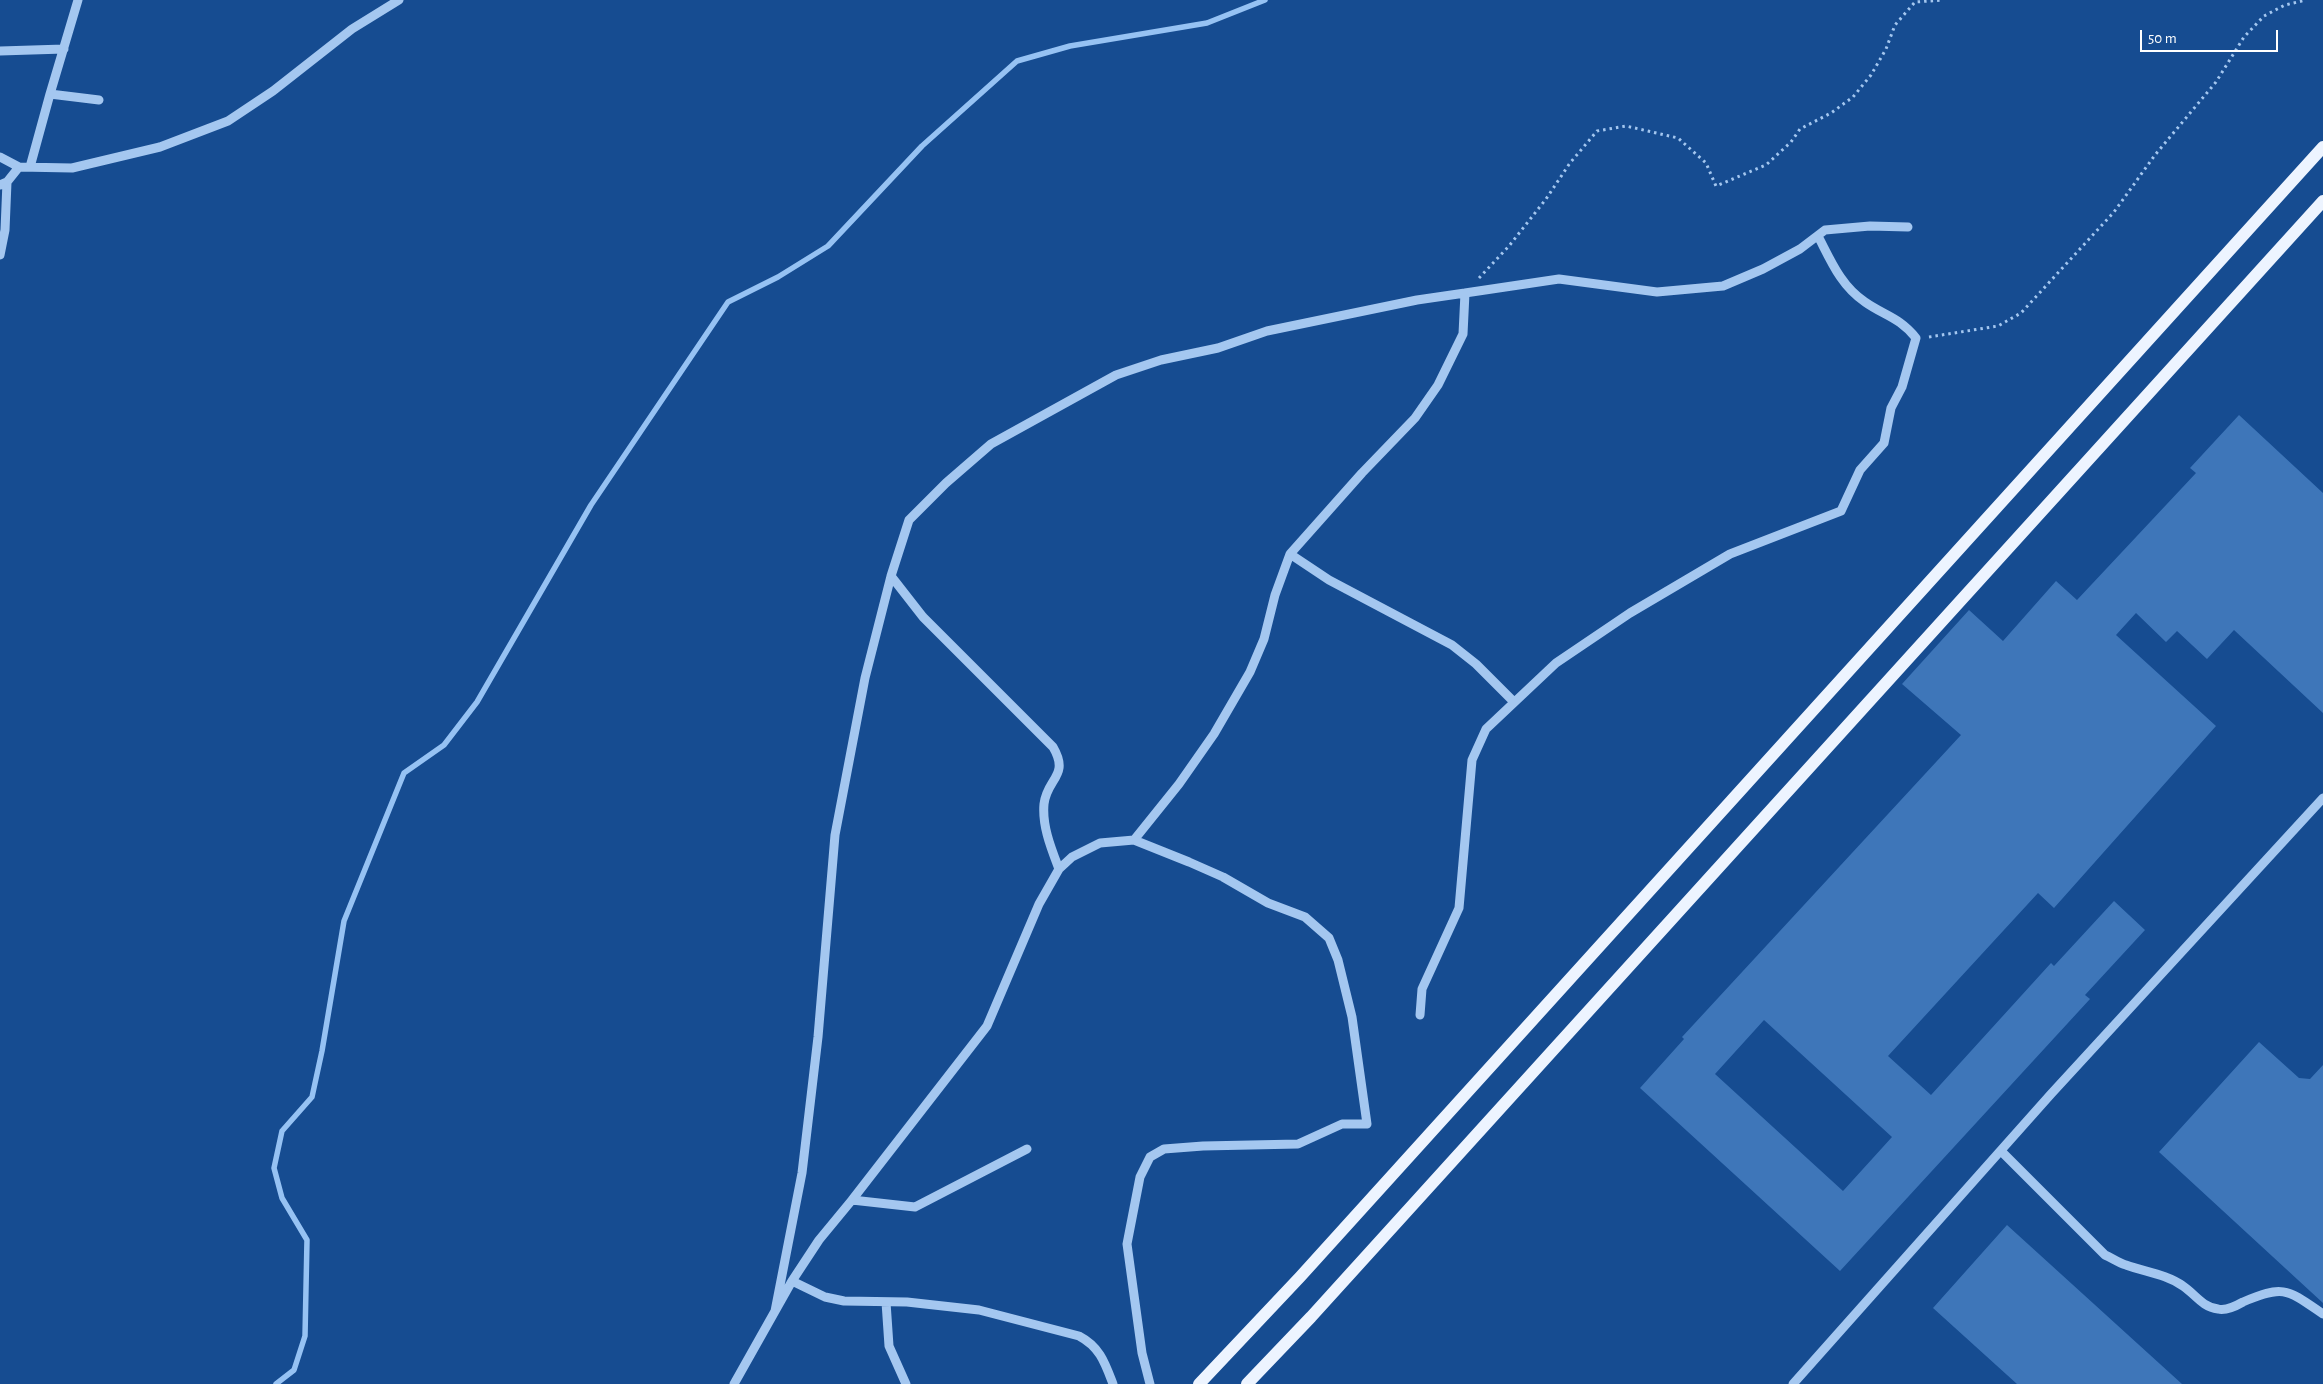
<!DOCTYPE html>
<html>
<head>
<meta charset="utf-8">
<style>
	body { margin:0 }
	#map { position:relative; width:2323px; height:1384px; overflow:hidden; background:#164c91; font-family:"Alegreya Sans",sans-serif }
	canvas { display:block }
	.scale { position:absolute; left:2140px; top:30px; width:138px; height:22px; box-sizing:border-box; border:2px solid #fff; border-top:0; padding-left:6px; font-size:15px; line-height:18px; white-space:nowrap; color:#fff; -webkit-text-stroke:4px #164c91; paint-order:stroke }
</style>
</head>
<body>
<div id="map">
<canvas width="2323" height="1384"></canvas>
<div class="scale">50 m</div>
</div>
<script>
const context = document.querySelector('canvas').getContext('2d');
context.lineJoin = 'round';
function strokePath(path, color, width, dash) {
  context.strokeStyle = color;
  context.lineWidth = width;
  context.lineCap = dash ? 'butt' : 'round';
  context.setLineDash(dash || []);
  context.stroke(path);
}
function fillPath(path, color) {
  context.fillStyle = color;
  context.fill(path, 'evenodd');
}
strokePath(new Path2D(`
	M276,1384L294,1370L305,1336L307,1240L282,1198L274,1168L282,1131L312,1097L322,1051L344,921L404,773L444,745L477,702L591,505L728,302L778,277L828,246L922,146L1017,61L1070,46L1207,23L1265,0`), '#96c2f3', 5.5);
fillPath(new Path2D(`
	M2239,415L2323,493V713L2234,630L2207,659L2177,631L2166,642L2136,613L2116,635L2216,726L2054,908L2038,893L1888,1056L1931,1095L2051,963L2054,966L2114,901L2145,930L2085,995L2090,999L1840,1271L1640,1088L1684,1039L1682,1037L1961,735L1902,684L1969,610L2003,641L2056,581L2077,600L2196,473L2190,468ZM1764,1020L1892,1137L1843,1191L1715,1074Z
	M2259,1042L2299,1078L2310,1079L2323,1065V1303L2159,1152Z
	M2007,1225L2182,1384H2017L1933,1308Z`), '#3e76b9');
strokePath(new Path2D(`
	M1479,278L1509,246L1546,199L1570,163L1597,131L1626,126L1678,138L1706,163L1716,186L1766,165L1791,142L1800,129L1831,113L1853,97L1871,75L1886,49L1895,25L1915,2L1943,0
	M1929,337L1998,326L2021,313L2114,212L2155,155L2216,82L2244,37L2264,16L2285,5L2306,0`), '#a4c7f0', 3, [2.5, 4]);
strokePath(new Path2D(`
	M78,0L50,94L99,100
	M0,51L64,49
	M0,157L19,167L72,168L160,147L228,121L273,91L352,29L399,0
	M30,167L50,94
	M0,185L7,182L19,167
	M0,255L5,230L7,182
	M1290,554L1362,473L1415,418L1438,385L1463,334L1465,293L1559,279L1657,292L1723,286L1763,269L1800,249L1825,230L1870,226L1908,227
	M891,576L923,617L1053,747C1070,776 1047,778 1044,804C1042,826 1051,848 1059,869
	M1134,840L1179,784L1214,734L1250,672L1264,639L1275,595L1290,554L1329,580L1452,645L1476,664L1514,702
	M1420,1015L1422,989L1459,908L1472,760L1486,729L1556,663L1630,613L1730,554L1841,511L1860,470L1884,443L1891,408L1902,387L1916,338C1899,317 1885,316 1865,302C1841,286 1831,261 1818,236
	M2001,1151L2105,1255C2112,1258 2119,1263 2126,1265C2145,1272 2166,1274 2183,1286C2195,1294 2202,1307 2218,1309C2226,1311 2236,1306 2243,1302C2284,1284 2288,1290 2323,1314
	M852,1200L987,1026L1039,904L1059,869L1072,857L1100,843L1134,840L1189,862L1223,877L1268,903L1305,917L1329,938L1338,960L1352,1017L1367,1124H1342L1298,1144L1203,1146L1164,1149L1150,1157L1140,1177L1127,1244L1142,1353L1150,1384
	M792,1281L825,1297L844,1301L907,1302L979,1310L1079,1336C1100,1347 1105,1363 1113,1384
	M886,1302L889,1346L906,1384
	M775,1311L802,1173L818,1037L835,835L865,678L891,576L909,520L946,483L991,444L1116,375L1161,360L1218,348L1267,331L1417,300L1465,293
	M734,1384L792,1281L819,1240L852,1200L915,1207L1027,1149
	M1793,1384L2051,1094L2323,798`), '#a4c7f0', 9);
strokePath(new Path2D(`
	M1199,1384L1300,1277L2323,147
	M1247,1384L1311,1317L2323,201`), '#edf4ff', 12);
</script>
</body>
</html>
